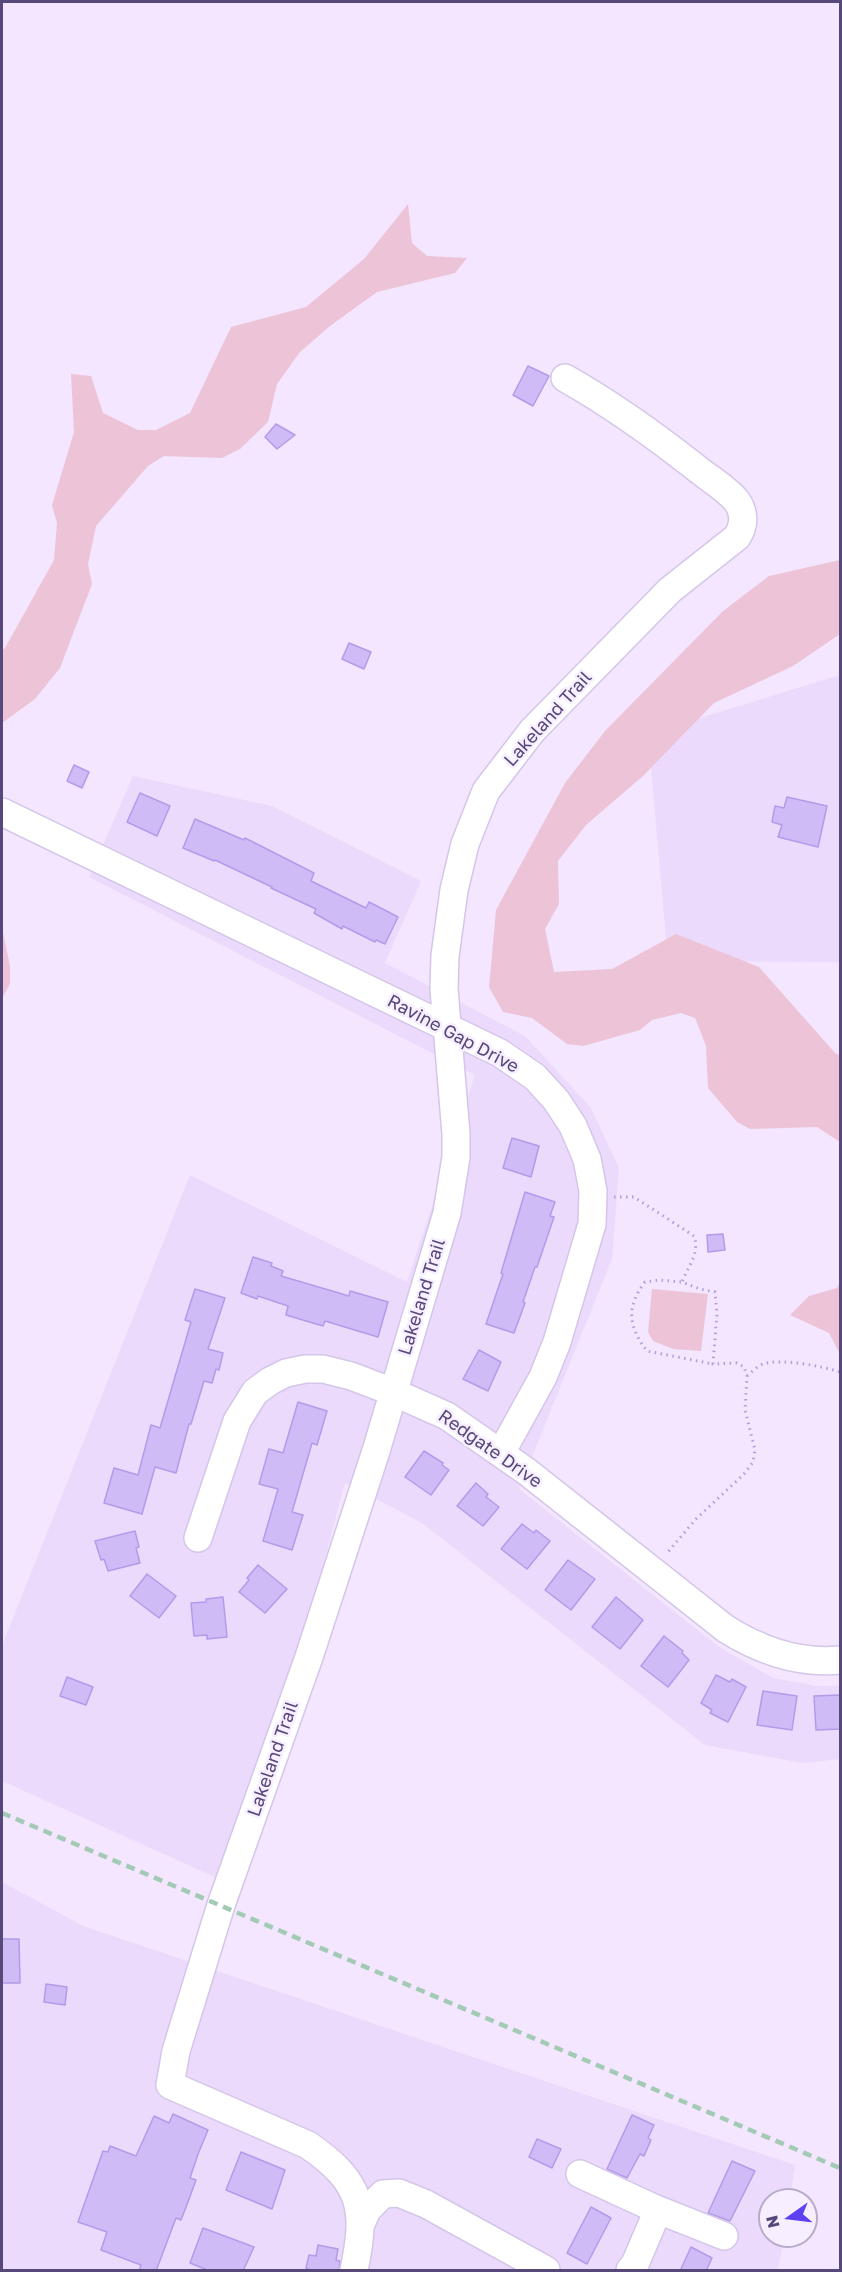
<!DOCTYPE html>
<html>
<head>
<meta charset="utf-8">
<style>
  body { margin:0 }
  #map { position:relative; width:842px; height:2272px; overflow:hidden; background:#f3e6fe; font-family:"Golos Text",sans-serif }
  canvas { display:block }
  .frame { position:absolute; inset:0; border:3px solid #57487a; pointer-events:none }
  .north { position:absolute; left:758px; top:2188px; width:60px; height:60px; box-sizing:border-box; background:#f7eeff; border:2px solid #b7acca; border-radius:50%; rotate:256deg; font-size:16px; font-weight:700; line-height:24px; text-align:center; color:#57487a }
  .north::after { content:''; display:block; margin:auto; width:21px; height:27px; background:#5e42f1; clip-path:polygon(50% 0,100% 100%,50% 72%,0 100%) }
</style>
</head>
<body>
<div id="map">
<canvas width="842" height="2272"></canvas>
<div class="frame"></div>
<div class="north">N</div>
</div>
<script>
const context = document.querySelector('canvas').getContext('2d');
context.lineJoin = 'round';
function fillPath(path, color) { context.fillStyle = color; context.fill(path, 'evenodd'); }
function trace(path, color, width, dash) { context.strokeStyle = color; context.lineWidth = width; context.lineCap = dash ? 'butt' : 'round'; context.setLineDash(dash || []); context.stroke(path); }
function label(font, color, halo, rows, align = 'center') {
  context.font = font + ' "Golos Text",sans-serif'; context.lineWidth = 5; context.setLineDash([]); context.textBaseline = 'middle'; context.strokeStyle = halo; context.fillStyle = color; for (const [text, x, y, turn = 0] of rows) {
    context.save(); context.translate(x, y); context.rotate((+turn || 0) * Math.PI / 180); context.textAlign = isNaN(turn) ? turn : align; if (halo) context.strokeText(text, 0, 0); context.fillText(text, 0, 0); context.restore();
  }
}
fillPath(new Path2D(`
  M 840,675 L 840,962 L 668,961 L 648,734 Z
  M 133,776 L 272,806 L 421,881 L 385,963 L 525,1036 L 591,1108 L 619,1168 L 612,1259 L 519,1489 L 719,1647 L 773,1678 L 817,1686 L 840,1686 L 840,1759 L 803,1763 L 705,1745 L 422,1523 L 345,1483 L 237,1887 L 2,1781 L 2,1646 L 190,1175 L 407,1282 L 475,1075 L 89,877 Z
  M 2,1882 L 83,1926 L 795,2165 L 790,2200 L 770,2200 L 770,2236 L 784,2236 L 778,2270 L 2,2270 Z`), '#ebdafb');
fillPath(new Path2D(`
  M 408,204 L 412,243 L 427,256 L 467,258 L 455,273 L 377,292 L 330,326 L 300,352 L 277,384 L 268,422 L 240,449 L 222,458 L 164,456 L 148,466 L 96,526 L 88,564 L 92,584 L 60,668 L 35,699 L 2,723 L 2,650 L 5,648 L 54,560 L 57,523 L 52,505 L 74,432 L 71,374 L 91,376 L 103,413 L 138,430 L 156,430 L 190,413 L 231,327 L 306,307 L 364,259 Z
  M 840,560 L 840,634 L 793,666 L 714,703 L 643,776 L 586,825 L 558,861 L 559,904 L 545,929 L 554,972 L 612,969 L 676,934 L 759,967 L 836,1054 L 840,1055 L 840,1142 L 817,1127 L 750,1129 L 737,1122 L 708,1088 L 706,1046 L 695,1018 L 681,1013 L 652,1020 L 640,1030 L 583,1046 L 567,1044 L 532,1018 L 503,1012 L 489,987 L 496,910 L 565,783 L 605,731 L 723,611 L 769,576 Z
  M 2,928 L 10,966 L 10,984 L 2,998 Z
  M 840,1282 L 840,1354 L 829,1333 L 790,1315 L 809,1296 L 837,1288 Z
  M 652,1289 L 708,1294 L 701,1351 L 673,1349 L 653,1341 L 648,1332 Z`), '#edc3d7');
const building = new Path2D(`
  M 528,366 L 549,376 L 533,406 L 513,395 Z
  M 276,424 L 295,435 L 277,449 L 265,437 Z
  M 349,643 L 371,652 L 364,669 L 342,659 Z
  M 74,765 L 89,772 L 82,788 L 67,781 Z
  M 140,793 L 170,806 L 157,836 L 127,822 Z
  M 787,797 L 827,806 L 818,847 L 778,837 L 782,825 L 772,822 L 775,806 L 784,808 Z
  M 195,819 L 244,840 L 245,838 L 314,873 L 311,881 L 366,908 L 369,902 L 398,917 L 385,944 L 376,940 L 375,942 L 343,926 L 342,929 L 314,913 L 316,909 L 271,888 L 272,887 L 215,860 L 214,861 L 183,848 Z
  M 512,1138 L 539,1146 L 531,1177 L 503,1168 Z
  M 525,1192 L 555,1202 L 550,1216 L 554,1217 L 537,1267 L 535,1267 L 523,1302 L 525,1303 L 514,1333 L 486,1324 L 503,1274 L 501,1273 Z
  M 723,1234 L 725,1250 L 708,1252 L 707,1235 Z
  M 253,1257 L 272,1263 L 271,1266 L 283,1271 L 281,1276 L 349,1296 L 350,1291 L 388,1302 L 378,1337 L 325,1321 L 323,1326 L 286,1315 L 288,1306 L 258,1296 L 257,1299 L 241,1293 Z
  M 195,1289 L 225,1298 L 208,1349 L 223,1353 L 219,1370 L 216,1369 L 212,1383 L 204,1381 L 191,1424 L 189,1424 L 176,1473 L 155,1467 L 142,1514 L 104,1503 L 114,1468 L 138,1475 L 151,1425 L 160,1428 L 191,1322 L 185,1320 Z
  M 479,1350 L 501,1362 L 488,1391 L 463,1379 Z
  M 298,1402 L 327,1411 L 317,1445 L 312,1443 L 292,1512 L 303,1515 L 292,1550 L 263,1541 L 278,1489 L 259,1484 L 269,1449 L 283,1453 Z
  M 424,1451 L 443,1463 L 442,1465 L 449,1470 L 431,1495 L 405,1477 Z
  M 476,1483 L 488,1494 L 486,1497 L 499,1507 L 483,1526 L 457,1506 Z
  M 522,1524 L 534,1533 L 536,1530 L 550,1541 L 527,1569 L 501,1549 Z
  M 135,1531 L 139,1547 L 136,1548 L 140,1563 L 108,1571 L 104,1559 L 101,1560 L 95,1541 Z
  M 568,1560 L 595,1579 L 571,1610 L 545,1590 Z
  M 258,1565 L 287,1589 L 265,1613 L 239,1592 L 249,1580 L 247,1578 Z
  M 147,1574 L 176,1596 L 159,1618 L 130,1596 Z
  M 223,1597 L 227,1637 L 207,1639 L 207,1635 L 194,1636 L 191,1603 L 206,1602 L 206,1599 Z
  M 616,1597 L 643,1620 L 620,1649 L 592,1627 Z
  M 664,1636 L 683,1651 L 682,1653 L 689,1660 L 668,1687 L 641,1666 Z
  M 716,1675 L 730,1682 L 732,1679 L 746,1687 L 728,1722 L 710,1713 L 712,1710 L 701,1703 Z
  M 67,1677 L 93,1687 L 86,1705 L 60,1696 Z
  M 763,1691 L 797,1696 L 792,1730 L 757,1725 Z
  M 840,1695 L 840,1729 L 816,1730 L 814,1696 Z
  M 2,1939 L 19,1939 L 20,1983 L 2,1983 Z
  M 46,1984 L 67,1987 L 65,2005 L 44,2002 Z
  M 173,2114 L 208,2130 L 198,2154 L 190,2178 L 196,2180 L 188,2202 L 181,2220 L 176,2218 L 156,2271 L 139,2271 L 141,2265 L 101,2250 L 107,2232 L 78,2222 L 103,2151 L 108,2152 L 110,2146 L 136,2156 L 154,2116 L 169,2123 Z
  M 632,2115 L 654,2125 L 648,2138 L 651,2140 L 644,2156 L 640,2154 L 627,2178 L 607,2169 Z
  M 537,2139 L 561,2149 L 552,2168 L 529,2157 Z
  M 241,2152 L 285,2170 L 272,2209 L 226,2190 Z
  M 732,2161 L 755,2171 L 730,2221 L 708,2213 Z
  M 591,2207 L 611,2218 L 587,2264 L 567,2253 Z
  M 203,2228 L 254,2247 L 243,2271 L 210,2271 L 190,2263 Z
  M 318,2245 L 338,2249 L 336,2260 L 340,2261 L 339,2271 L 313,2271 L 306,2268 L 309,2255 L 316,2256 Z
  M 691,2247 L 712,2258 L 706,2271 L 680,2271 Z`);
fillPath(building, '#cfbcf6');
trace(building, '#b49bea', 1.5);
const minor = new Path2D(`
  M 2,812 L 500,1053 L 535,1077 L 556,1100 L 573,1126 L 587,1159 L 593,1191 L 592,1224 L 557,1342 L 543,1377 L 501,1453
  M 198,1538 L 237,1421 L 255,1392 L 270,1381 L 286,1373 L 305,1369 L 323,1369 L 351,1376 L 393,1392 L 447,1416 L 526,1471 L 726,1629 C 761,1651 798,1664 840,1660
  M 580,2174 L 656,2209 L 655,2217 L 635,2264 L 630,2270
  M 656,2209 L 724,2236
  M 361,2224 L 367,2210 L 383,2194 L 399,2193 L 426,2204 L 546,2270
  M 354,2270 C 367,2209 362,2182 308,2145 L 170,2085 L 176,2051 L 221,1905 L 309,1657 L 376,1451 L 447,1213 L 456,1157 L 456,1134 L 444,989 L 445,956 L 454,890 L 465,844 L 486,791 L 532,731 L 670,590 L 737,537 C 745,525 745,511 735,499 C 724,487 707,477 695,467 C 653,434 611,404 565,378`);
trace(minor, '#d4c6e9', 30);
trace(new Path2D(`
  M 614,1197 L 634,1197 L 694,1236 C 700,1254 688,1266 682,1282 L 700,1289 L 715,1292 L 717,1314 L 713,1364 L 737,1363 L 744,1367 L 747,1376 L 745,1410 L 755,1450 L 753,1462 L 744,1474 L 696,1519 L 667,1553
  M 681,1282 L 660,1280 L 645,1282 C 626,1307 628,1326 647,1351 L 713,1364
  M 747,1376 C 752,1372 757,1366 763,1364 C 782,1358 821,1366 840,1372`), '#b29edb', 3, [1.5, 4.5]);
trace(minor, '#fff', 27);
trace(new Path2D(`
  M 2,1813 L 840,2168`), '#a3cab5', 4.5, [9, 6]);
label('18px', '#57487a', '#f7eeff', [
  ["Lakeland Trail",548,719,-48],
  ["Ravine Gap Drive",453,1034,28],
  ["Lakeland Trail",422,1297,-73],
  ["Redgate Drive",490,1449,35],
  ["Lakeland Trail",273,1759,-71]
]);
</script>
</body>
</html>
